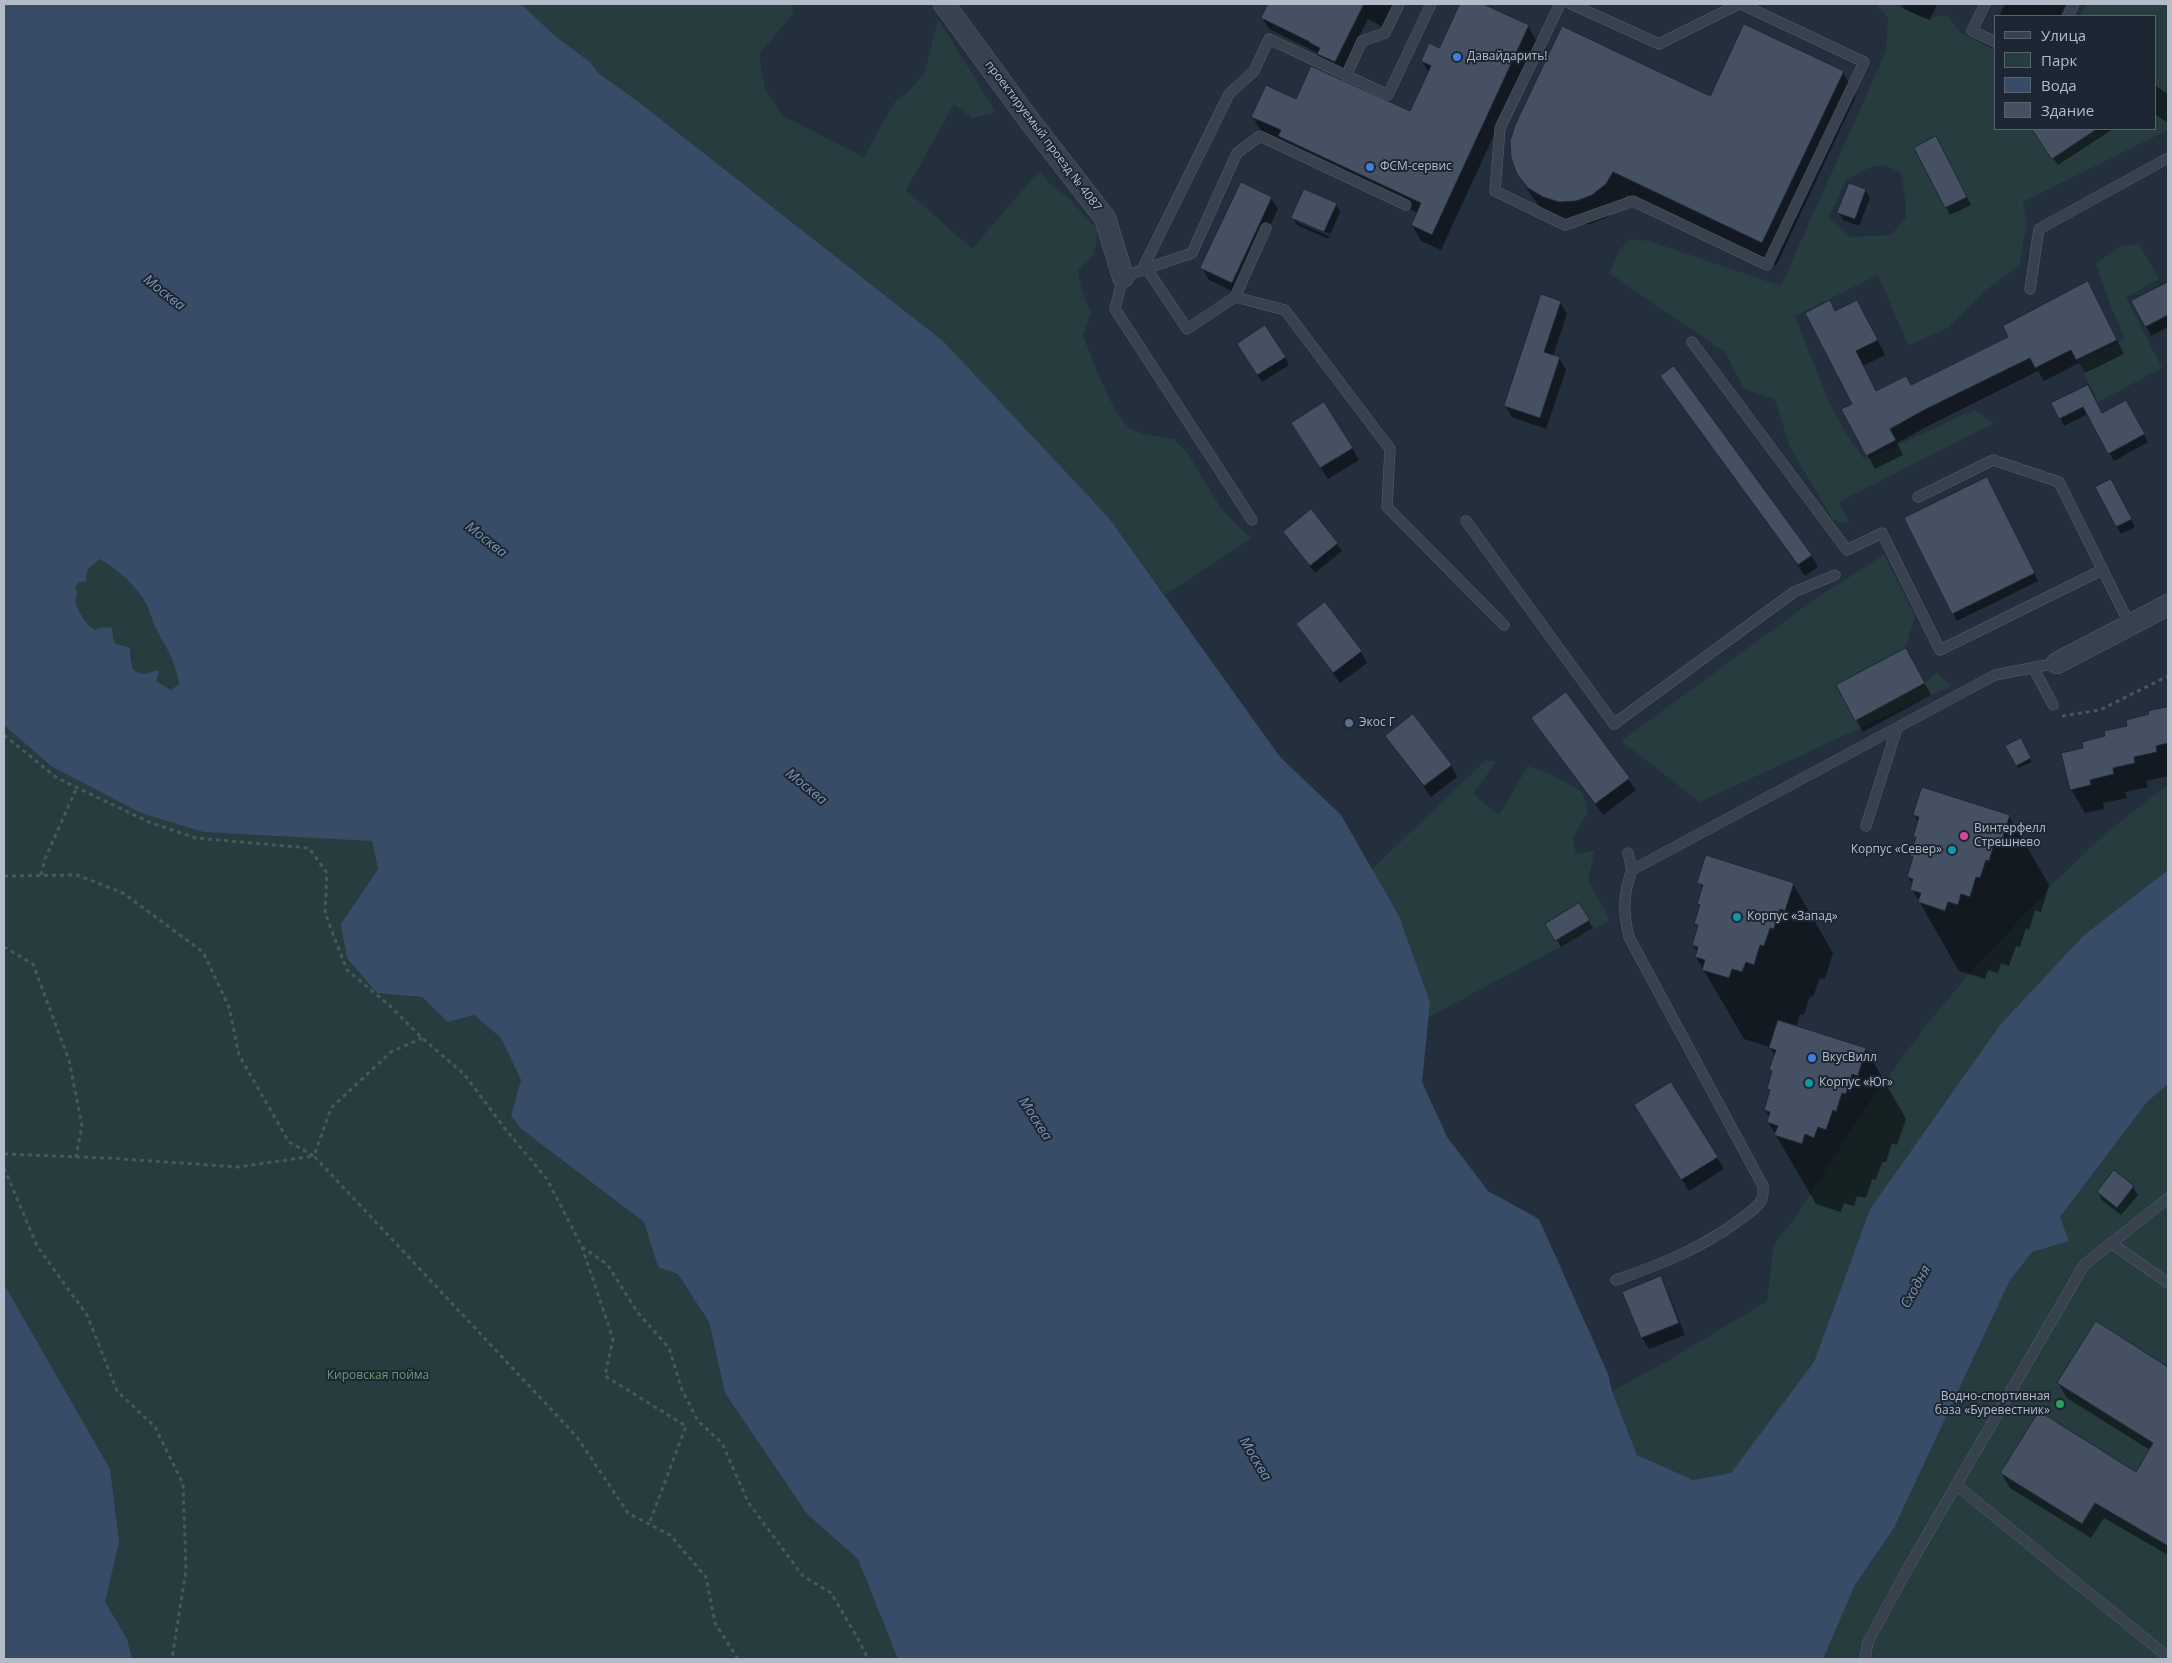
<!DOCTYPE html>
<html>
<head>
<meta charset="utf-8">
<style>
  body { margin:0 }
  #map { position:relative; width:2172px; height:1663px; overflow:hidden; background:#242f3e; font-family:"Open Sans",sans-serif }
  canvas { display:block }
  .frame { position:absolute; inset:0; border:5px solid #b4bcc9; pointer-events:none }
  .legend { position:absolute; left:1994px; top:15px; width:162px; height:115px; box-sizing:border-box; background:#1d2633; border:1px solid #59626f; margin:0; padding:6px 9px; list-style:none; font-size:15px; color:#b4bcc9 }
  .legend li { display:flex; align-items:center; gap:10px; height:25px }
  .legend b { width:25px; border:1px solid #59626f }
</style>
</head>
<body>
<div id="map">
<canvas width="2172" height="1663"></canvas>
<div class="frame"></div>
<ul class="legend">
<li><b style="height:6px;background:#38414e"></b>Улица</li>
<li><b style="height:14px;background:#263c3f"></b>Парк</li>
<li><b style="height:14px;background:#394c67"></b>Вода</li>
<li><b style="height:14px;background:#455162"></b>Здание</li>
</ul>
</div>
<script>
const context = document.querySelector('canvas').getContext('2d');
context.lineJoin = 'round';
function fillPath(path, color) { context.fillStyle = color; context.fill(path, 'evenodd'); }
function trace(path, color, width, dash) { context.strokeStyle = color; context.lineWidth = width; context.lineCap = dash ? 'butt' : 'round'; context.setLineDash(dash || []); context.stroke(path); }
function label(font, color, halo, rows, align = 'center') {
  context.font = font + ' "Open Sans",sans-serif'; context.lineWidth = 4; context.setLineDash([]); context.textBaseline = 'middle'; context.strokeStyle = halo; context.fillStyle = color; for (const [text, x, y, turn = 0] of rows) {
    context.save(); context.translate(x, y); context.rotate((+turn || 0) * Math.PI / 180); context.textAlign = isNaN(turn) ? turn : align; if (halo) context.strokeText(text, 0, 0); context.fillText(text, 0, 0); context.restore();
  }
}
fillPath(new Path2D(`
  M 521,4 L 792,4 L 794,12 L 759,55 L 765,89 L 783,116 L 864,157 L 894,103 L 911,89 L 925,72 L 938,19 L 996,112 L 972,118 L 954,104 L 906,190 L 972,249 L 1039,171 L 1051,185 L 1068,198 L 1098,230 L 1094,254 L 1078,271 L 1082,292 L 1091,313 L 1083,335 C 1091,355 1114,421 1133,430 C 1146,436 1160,437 1174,439 L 1189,455 L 1222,510 L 1251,538 L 1165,595 L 1109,518 L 943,341 L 640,103 L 598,73 L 590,62 L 555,36 Z
  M 1876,4 L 1894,4 L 1925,19 L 1947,15 L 1961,33 L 1996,51 L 1996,129 L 2156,129 L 2156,16 L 2080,16 L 2087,4 L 2168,4 L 2168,130 L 2023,202 L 2027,223 L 2019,265 L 1985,291 L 1948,328 L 1908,345 L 1878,275 L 1795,316 C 1815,366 1831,418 1865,460 L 1974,410 L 1994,423 L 1839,502 L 1850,525 L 1833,520 L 1790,447 L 1775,399 L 1744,389 L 1725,352 L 1609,273 L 1620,249 L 1631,239 L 1649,241 L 1781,286 L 1886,51 L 1888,18 ZM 1885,165 L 1901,173 L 1906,203 L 1906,217 L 1891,235 L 1850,237 L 1829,217 L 1846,180 L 1870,167 Z
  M 2139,244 L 2159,279 L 2126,297 L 2162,368 L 2098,402 L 2078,360 L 2125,339 L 2111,307 L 2096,264 L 2120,246 Z
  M 1884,555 L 1915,615 L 1906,648 L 1836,685 L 1855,720 L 1925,683 L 1937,672 L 1951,686 L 1700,802 L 1621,741 L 1815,599 Z
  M 100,559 C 120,572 135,584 147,605 C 150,612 152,620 155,627 C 165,646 176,661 180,684 L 171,690 L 132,668 L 132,653 L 114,643 L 111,628 L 103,627 L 95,630 C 80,623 76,602 75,587 L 87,570 Z
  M 4,725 L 10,730 L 372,841 L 378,869 L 347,915 L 377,993 L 422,997 L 448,1022 L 474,1015 L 501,1038 L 521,1080 L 511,1115 L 520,1128 L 644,1222 L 658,1267 L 678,1274 L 709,1322 L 725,1393 L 807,1514 L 858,1559 L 898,1659 L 117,1659 L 105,1602 L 110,1469 L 4,1284 Z
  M 1486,760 L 1496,762 L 1473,794 L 1499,815 L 1528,766 L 1555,776 L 1583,793 L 1588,812 L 1573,837 L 1576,855 L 1595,850 L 1588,880 L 1610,920 L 1429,1017 L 1430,1002 L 1399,916 L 1372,869 ZM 1579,903 L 1589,920 L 1555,941 L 1545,924 Z
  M 2168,785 L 2168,870 L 2083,936 L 2000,1025 L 1870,1209 L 1814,1362 L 1731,1473 L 1693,1480 L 1637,1455 L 1612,1391 L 1673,1358 L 1767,1301 L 1774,1244 L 1796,1217 L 1862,1112 L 1928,1023 L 1975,967 L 2057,880 L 2108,831 Z
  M 2168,1084 L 2168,1659 L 1823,1659 L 1855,1585 L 1894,1528 L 2010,1280 L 2031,1252 L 2069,1241 L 2060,1217 L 2147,1102 Z`), '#263c3f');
fillPath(new Path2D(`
  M 4,4 L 521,4 L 555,36 L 590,62 L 598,73 L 640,103 L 943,341 L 1109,518 L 1280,757 L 1341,815 L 1399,916 L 1430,1002 L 1422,1082 L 1447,1137 L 1488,1191 L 1539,1219 L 1608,1374 L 1612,1391 L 1637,1455 L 1693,1480 L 1731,1473 L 1814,1362 L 1870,1209 L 2000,1025 L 2083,936 L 2168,870 L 2168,1084 L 2147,1102 L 2060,1217 L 2069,1241 L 2032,1252 L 2010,1280 L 1894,1528 L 1855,1585 L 1823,1659 L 898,1659 L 858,1559 L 807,1514 L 725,1393 L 709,1322 L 678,1274 L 658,1267 L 644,1222 L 520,1128 L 511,1115 L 521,1080 L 501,1038 L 474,1015 L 448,1022 L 422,997 L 377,993 L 347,958 L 341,924 L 378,869 L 372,841 L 204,832 L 141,813 L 51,766 L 4,725 ZM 100,559 C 120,572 135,584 147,605 C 150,612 152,620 155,627 C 165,646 176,661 179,684 L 171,690 L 156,681 L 159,672 L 156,670 C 145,675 142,676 132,668 L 130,648 L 114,643 L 112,628 L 103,627 L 95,630 C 86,626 79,612 76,603 C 75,596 79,594 75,587 L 78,583 L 86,581 L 87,570 Z
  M 4,1284 L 110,1469 L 119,1542 L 105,1602 L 127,1639 L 132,1659 L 4,1659 Z`), '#394c67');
fillPath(new Path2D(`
  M 1269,4 L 1396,4 L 1385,28 L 1368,19 L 1341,73 L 1325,65 L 1316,52 L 1269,29 L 1262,18 Z
  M 1461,4 L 1480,4 L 1528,26 L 1537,42 L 1441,250 L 1421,241 L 1412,225 L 1418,213 L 1288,152 L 1262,133 L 1253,117 L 1296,100 L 1410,113 L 1429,73 L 1422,61 L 1440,49 Z
  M 1901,4 L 1937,4 L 1930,20 L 1904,9 Z
  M 2005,4 L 2066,4 L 2060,16 L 1999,16 Z
  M 1843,72 L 1856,96 L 1776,266 L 1627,195 L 1619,208 L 1606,218 L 1590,224 L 1574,225 L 1543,211 L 1533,198 L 1519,174 L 1710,98 Z
  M 2156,86 L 2168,94 L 2168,123 L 2156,115 Z
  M 2033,129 L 2113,129 L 2058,165 Z
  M 1940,145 L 1971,205 L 1950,215 L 1915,148 Z
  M 1865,190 L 1870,198 L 1859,226 L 1843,220 L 1839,213 Z
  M 1271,198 L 1278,209 L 1238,294 L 1209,280 L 1202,268 Z
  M 1336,204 L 1340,212 L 1328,239 L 1297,225 L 1293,218 ZM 1297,219 L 1330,234 L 1329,236 L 1297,222 Z
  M 2168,283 L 2168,327 L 2151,336 L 2133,302 Z
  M 2095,296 L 2124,354 L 2085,373 L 2079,363 L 2044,381 L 2038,371 L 1932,424 L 1897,443 L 1903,455 L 1875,469 L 1843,410 L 1854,404 L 1835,312 L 1865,315 L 1885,355 L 1863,366 L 1877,393 L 1911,387 Z
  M 1560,302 L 1567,314 L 1553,356 L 1559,358 L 1566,370 L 1546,429 L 1512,417 L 1505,406 Z
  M 1243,352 L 1285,357 L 1289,365 L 1262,382 Z
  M 1662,376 L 1811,555 L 1818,567 L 1805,576 Z
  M 2088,387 L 2102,414 L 2126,402 L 2148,442 L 2114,461 L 2088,414 L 2064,426 L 2053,404 Z
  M 1299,435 L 1352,448 L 1359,460 L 1328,479 Z
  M 1991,486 L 2038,581 L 1957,621 L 1953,613 Z
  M 2114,488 L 2135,527 L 2121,534 L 2117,527 Z
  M 1311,511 L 1342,551 L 1315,573 L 1284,533 Z
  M 1297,624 L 1361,652 L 1367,663 L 1340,683 Z
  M 1912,661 L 1931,695 L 1863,732 L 1856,720 Z
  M 1566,693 L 1636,790 L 1603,815 L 1533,718 Z
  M 2168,708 L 2168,776 L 2146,781 L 2148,787 L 2125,792 L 2127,798 L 2103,803 L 2104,809 L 2085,813 L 2071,789 L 2085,749 L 2150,715 L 2149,712 Z
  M 1387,736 L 1451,765 L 1457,777 L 1431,797 Z
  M 2020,740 L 2032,762 L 2018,768 L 2007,747 Z
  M 1914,815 L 2009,816 L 2049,885 L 2041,912 L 2035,910 L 2029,930 L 2026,928 L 2020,947 L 2016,946 L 2009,966 L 2001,963 L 1998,973 L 1988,970 L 1985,979 L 1959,971 L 1912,889 L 1913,885 L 1908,877 L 1914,860 L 1911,856 L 1916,840 L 1914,836 L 1918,822 Z
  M 1699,882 L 1793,884 L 1833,953 L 1825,979 L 1820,978 L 1813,997 L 1810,996 L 1804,1015 L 1800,1014 L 1796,1027 L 1866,1049 L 1906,1119 L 1897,1145 L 1892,1143 L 1886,1162 L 1882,1162 L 1876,1180 L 1872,1179 L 1866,1198 L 1857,1196 L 1854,1206 L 1844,1203 L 1841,1212 L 1816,1204 L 1768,1122 L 1770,1118 L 1765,1110 L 1770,1094 L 1768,1089 L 1773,1073 L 1771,1069 L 1775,1056 L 1770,1047 L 1744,1039 L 1696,957 L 1698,953 L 1693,945 L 1698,928 L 1696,924 L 1701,908 L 1698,904 L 1703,890 Z
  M 1579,904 L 1593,928 L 1561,947 L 1546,924 Z
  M 1671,1083 L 1724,1169 L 1689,1191 L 1643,1117 Z
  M 2114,1172 L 2133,1187 L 2138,1195 L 2121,1215 L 2102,1200 L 2098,1192 Z
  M 1660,1278 L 1667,1290 L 1685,1335 L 1649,1349 L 1642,1338 L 1624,1292 Z
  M 2096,1323 L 2168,1368 L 2168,1555 L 2104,1518 L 2091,1538 L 2010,1488 L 2001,1473 L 2137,1474 L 2150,1450 L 2067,1398 L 2058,1383 Z`), '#0007');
const building = new Path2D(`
  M 1268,4 L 1364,4 L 1335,62 L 1317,54 L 1320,48 L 1310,43 L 1310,42 L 1261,18 Z
  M 1460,4 L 1483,4 L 1529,25 L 1432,235 L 1411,225 L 1421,203 L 1278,136 L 1281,130 L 1251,117 L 1266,85 L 1296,99 L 1311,66 L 1410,111 L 1431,66 L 1421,61 L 1429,43 L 1439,48 Z
  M 1744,24 L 1844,71 L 1762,243 L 1613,172 L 1606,184 L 1592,195 L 1576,201 L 1559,202 L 1543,197 L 1528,188 L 1517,174 L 1511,158 L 1510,141 L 1515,125 L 1562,26 L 1710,96 Z
  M 2032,129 L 2097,129 L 2052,159 Z
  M 1936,136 L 1967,197 L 1945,208 L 1914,148 Z
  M 1241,182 L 1272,197 L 1232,283 L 1200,268 Z
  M 1849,183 L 1866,189 L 1855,219 L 1837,213 Z
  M 1304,189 L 1337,203 L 1324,232 L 1291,218 Z
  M 2088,281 L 2117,340 L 2076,360 L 2071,350 L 2035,368 L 2030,358 L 1924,410 L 1890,429 L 1896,440 L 1866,456 L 1841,409 L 1852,404 L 1805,313 L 1830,300 L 1835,311 L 1857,300 L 1878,340 L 1856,351 L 1876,391 L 1906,376 L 1911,385 L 2008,337 L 2003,326 Z
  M 2168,282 L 2168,315 L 2145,327 L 2131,301 Z
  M 1541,294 L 1561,301 L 1544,352 L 1560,357 L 1540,418 L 1504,406 Z
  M 1265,325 L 1286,357 L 1257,375 L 1237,344 Z
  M 1674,366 L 1812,555 L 1798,565 L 1660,376 Z
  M 2088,385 L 2102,413 L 2126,400 L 2145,434 L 2108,454 L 2083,407 L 2059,419 L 2051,403 Z
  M 1324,402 L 1353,448 L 1320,468 L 1291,423 Z
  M 1987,477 L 2035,573 L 1952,614 L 1904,518 Z
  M 2111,479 L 2132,519 L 2116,527 L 2095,487 Z
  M 1311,509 L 1338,543 L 1310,566 L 1283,532 Z
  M 1325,602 L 1362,651 L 1333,673 L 1296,624 Z
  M 1906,648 L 1925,683 L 1855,721 L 1836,685 Z
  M 1566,692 L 1630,778 L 1595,804 L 1531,718 Z
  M 2168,707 L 2168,743 L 2156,746 L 2157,752 L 2134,757 L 2135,763 L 2113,768 L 2114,774 L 2090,780 L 2091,785 L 2070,790 L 2061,753 L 2083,748 L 2082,742 L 2105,736 L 2104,731 L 2127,726 L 2126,720 L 2149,714 L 2148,711 Z
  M 1413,714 L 1452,765 L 1424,786 L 1385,736 Z
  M 2021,738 L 2031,758 L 2016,766 L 2005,746 Z
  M 1922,787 L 2010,815 L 2001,843 L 1995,841 L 1989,861 L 1986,860 L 1980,878 L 1976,877 L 1970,897 L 1961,894 L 1958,905 L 1948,902 L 1945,911 L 1918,902 L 1921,893 L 1910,890 L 1913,879 L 1907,877 L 1913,857 L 1910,856 L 1916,837 L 1913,837 L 1919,817 L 1913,815 Z
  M 1706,855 L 1794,883 L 1785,911 L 1780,909 L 1774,929 L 1770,928 L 1764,946 L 1760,945 L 1754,965 L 1746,962 L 1742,972 L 1732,969 L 1729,978 L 1702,970 L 1705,960 L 1695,957 L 1698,947 L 1692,945 L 1698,925 L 1694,924 L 1700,905 L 1697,904 L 1703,885 L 1697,883 Z
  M 1579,903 L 1590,920 L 1555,941 L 1545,924 Z
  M 1778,1020 L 1866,1048 L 1858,1076 L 1852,1074 L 1846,1094 L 1842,1093 L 1836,1112 L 1833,1110 L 1826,1130 L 1818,1127 L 1814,1138 L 1805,1134 L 1802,1144 L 1774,1135 L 1778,1126 L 1767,1122 L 1770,1112 L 1764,1110 L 1770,1090 L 1767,1089 L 1772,1071 L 1769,1069 L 1776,1050 L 1769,1048 Z
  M 1671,1082 L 1718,1157 L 1681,1180 L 1634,1105 Z
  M 2114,1170 L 2134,1186 L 2117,1208 L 2097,1192 Z
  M 1661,1276 L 1679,1323 L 1641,1338 L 1622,1292 Z
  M 2096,1321 L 2168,1367 L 2168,1546 L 2095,1503 L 2082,1524 L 2000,1473 L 2039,1411 L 2136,1472 L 2153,1443 L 2057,1383 Z`);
fillPath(building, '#455162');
trace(building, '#1f2835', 1);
const lane = new Path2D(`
  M 1560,4 L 1500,128 L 1495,191 L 1565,225 L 1633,201 L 1767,265 L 1864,62 L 1741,4
  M 1571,4 L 1659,44 L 1739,4
  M 1985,4 L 1972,31 L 1996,42
  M 2068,16 L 2074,4
  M 1346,76 L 1362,41 L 1385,33 L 1399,4
  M 1147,269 L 1187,329 L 1235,297 L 1266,228
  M 1142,270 L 1192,253 L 1237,153 L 1260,136 L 1406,205
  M 2030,289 L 2039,229 L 2168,158
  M 1235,297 L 1285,310 L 1390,449 L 1387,507 L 1504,625
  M 1692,342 L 1847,550 L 1882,533 L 1940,650 L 2102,570
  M 1918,497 L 1993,460 L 2059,482 L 2130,625
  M 1252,520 L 1115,309 L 1123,277 L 1142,270 L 1229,94 L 1254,71 L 1269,39 L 1388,95 L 1431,4
  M 1466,521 L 1614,724 L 1794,592 L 1835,575
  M 2033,667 L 2053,705
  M 1866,826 L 1897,728
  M 1628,853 L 1632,870
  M 2111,1243 L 2168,1283
  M 1616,1280 C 1659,1265 1700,1249 1738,1221 C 1746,1215 1756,1209 1761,1201 C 1764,1196 1763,1191 1763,1186 L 1629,937 C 1623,913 1623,894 1632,870 L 1995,675 L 2057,663
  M 1956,1485 L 2168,1657
  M 1865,1659 L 1868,1642 L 1908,1568 L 2084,1265 L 2168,1198`);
const street = new Path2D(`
  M 944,4 L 1029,120 L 1105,218 L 1123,277
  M 2057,663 L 2168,605`);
trace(lane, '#565f6c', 11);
trace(street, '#565f6c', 22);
trace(new Path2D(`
  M 2062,716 L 2100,710 L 2168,676
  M 4,735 L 57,778 L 149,822 L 196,838 L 309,848 L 327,873 L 325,913 L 347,970 L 389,1005 L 422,1038 L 464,1074 L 506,1130 L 547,1179 L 582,1247 L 613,1339 L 605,1376 L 686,1426 L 649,1524
  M 41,875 L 45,859 L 77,787
  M 4,876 L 77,875 L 123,893 L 203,952 L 229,1007 L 239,1055 L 289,1142 L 314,1156 L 331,1108 L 391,1052 L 422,1038
  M 4,947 L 33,964 L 69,1060 L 82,1126 L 76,1157
  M 4,1154 L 107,1158 L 238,1167 L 314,1156 L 577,1437 L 628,1513 L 670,1535 L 706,1577 L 715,1623 L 738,1659
  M 4,1168 L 37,1246 L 87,1315 L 117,1391 L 155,1427 L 183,1484 L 186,1570 L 172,1659
  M 582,1247 L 607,1264 L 638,1313 L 669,1348 L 682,1390 L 698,1421 L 722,1443 L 748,1502 L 803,1576 L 831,1593 L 857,1637 L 868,1659`), '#44595c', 3, [4, 4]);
trace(lane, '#38414e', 10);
trace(street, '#38414e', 21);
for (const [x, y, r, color] of [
  [1457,57,5,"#3f7fe0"],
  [1370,167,5,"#3f7fe0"],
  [1349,723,5,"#5c6f8a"],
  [1964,836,5,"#d1479c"],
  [1952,850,5,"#0f9aa8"],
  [1737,917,5,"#0f9aa8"],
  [1812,1058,5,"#3f7fe0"],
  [1809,1083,5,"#0f9aa8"],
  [2060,1404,5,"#2e9e5b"]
]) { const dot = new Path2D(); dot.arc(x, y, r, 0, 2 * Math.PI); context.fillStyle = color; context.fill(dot); trace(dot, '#1d2633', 2); }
label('12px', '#b4bcc9', '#1d2633', [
  ["Давайдарить!",1467,57],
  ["ФСМ-сервис",1380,167],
  ["Экос Г",1359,723],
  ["Винтерфелл",1974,829],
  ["Стрешнево",1974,843],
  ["Корпус «Север»",1942,850,"right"],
  ["Корпус «Запад»",1747,917],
  ["ВкусВилл",1822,1058],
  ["Корпус «Юг»",1819,1083],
  ["Водно-спортивная",2050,1397,"right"],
  ["база «Буревестник»",2050,1411,"right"]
], 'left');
label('12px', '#b4bcc9', '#1d2633', [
  ["проектируемый проезд № 4087",1043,136,53]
]);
label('12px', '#6b9a76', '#1d2633', [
  ["Кировская пойма",378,1376]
]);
label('italic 14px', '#7c92b1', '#1d2633', [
  ["Москва",164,293,38],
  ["Москва",486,540,38],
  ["Москва",806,787,39],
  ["Москва",1035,1119,57],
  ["Сходня",1916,1287,-61],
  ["Москва",1255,1459,59]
]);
</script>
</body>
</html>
